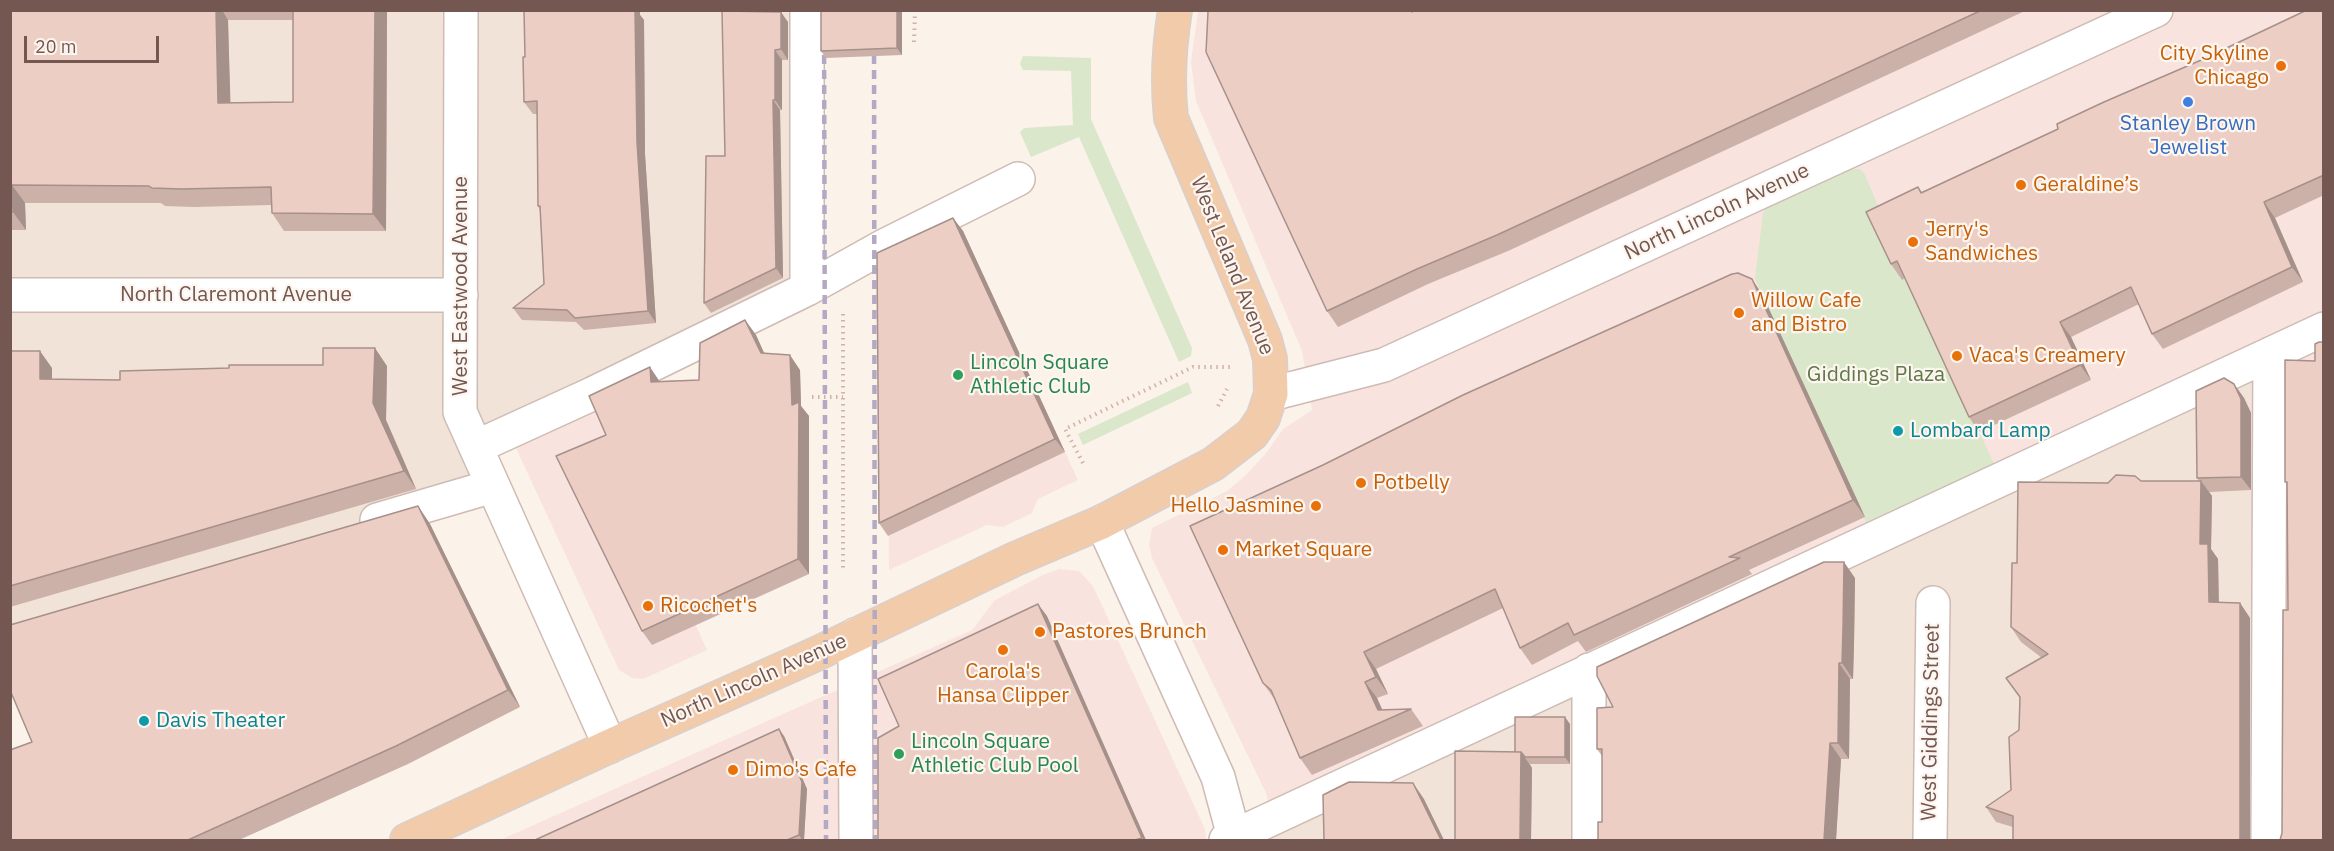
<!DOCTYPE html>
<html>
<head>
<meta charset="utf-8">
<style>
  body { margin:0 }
  #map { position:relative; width:2334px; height:851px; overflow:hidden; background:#fbf2ea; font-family:"IBM Plex Sans",sans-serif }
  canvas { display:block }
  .frame { position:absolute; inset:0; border:12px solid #735750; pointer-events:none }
  .scale { position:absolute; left:24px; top:36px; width:135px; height:27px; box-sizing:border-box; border:3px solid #735750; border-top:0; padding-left:8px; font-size:18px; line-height:21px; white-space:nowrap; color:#735750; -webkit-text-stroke:4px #fdf6f0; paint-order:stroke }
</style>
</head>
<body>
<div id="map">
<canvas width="2334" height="851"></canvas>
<div class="frame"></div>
<div class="scale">20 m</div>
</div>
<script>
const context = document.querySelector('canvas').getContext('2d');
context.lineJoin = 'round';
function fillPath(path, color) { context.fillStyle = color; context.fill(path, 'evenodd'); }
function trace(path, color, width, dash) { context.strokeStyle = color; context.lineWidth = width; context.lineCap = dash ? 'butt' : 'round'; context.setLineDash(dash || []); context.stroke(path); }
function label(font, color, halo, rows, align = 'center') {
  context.font = font + ' "IBM Plex Sans",sans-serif'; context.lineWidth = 4.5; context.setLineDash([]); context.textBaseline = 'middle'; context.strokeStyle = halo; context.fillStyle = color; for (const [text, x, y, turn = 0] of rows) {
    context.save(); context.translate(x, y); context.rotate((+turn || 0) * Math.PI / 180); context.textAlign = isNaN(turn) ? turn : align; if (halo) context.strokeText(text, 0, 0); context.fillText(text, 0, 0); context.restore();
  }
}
fillPath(new Path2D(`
  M 11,11 L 807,11 L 807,289 L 476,446 L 493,486 L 11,627 Z
  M 2270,354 L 2268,840 L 1226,840 Z`), '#f2e3d9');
fillPath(new Path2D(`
  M 1198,11 L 2323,11 L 2323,840 L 2268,840 L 2270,354 L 1273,818 L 1266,793 L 1152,558 L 1149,545 L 1152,528 L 1227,491 L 1246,475 L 1267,452 L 1283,429 L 1312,410 L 1302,351 L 1196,101 L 1191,62 Z
  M 953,211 L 1078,480 L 1038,499 L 1032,513 L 1003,527 L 987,525 L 889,570 L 886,266 Z
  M 592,394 L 707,650 L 643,679 L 632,678 L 619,670 L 508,431 Z
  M 1059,569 L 1079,571 L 1093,586 L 1205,829 L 1206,840 L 500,840 L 972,630 L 995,600 L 1043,575 Z`), '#f9e3df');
fillPath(new Path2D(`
  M 1023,56 L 1091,58 L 1091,119 L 1192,348 L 1191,356 L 1179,362 L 1079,137 L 1031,157 L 1020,132 L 1024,128 L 1073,125 L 1071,71 L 1023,70 L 1020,64 Z
  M 1852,169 L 1860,169 L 1864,173 L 1883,217 L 1877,228 L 1901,279 L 1908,277 L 1994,464 L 1866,522 L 1755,279 L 1763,213 L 1766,208 Z
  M 1188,382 L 1192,393 L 1083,445 L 1078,434 Z`), '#dae7ca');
const minor = new Path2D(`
  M 461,10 L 460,412 L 610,746
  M 807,289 L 807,10
  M 10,295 L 461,295
  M 1271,394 L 1384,365 L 2156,10
  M 476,447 L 592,394 L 807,289 L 886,245 L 1018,179
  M 377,520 L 493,486
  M 1102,522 L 1218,777 L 1235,840
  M 855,635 L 856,840
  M 1589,670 L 1589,840
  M 1226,840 L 2324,329
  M 1930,840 L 1933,603
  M 2268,840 L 2270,354`);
const major = new Path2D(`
  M 407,840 L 610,746 L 814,655 L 1015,559 L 1102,522 L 1213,464 L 1252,434 L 1263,418 L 1271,394 L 1270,359 L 1265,340 L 1171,118 C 1167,81 1169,47 1175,10`);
trace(minor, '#cebbb4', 36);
trace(major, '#d8d0ce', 36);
trace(new Path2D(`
  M 914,42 L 915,10
  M 843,314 L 843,569
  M 812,397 L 843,397
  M 1218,406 L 1227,389
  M 1083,463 L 1065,429 L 1193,367 L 1230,367`), '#d2b1a7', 4, [1.5, 4.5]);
trace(minor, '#fff', 33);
trace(major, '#f2cbaa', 33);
trace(new Path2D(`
  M 824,10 L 826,840
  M 874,10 L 875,840`), '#b3a9c4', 4.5, [9, 6]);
fillPath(new Path2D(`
  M 10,10 L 387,10 L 386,231 L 284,231 L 272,213 L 272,205 L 194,207 L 165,206 L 161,203 L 25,203 L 26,230 L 10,230 ZM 228,20 L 293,20 L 293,102 L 230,103 Z
  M 902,10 L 902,55 L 826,58 L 821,51 Z
  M 1211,10 L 2027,10 L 1508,251 L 1428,284 L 1338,327 L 1327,311 Z
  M 2324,10 L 2324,195 L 2275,218 L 2303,282 L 2163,349 L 2152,334 L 2139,304 L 2071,337 L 2091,380 L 1979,432 L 1969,417 L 1905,278 L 1902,280 L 1891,264 L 1918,187 L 1922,192 Z
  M 640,15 L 644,20 L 645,154 L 656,323 L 584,330 L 576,322 L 522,320 L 513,308 L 544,284 L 540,210 L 538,206 L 537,114 L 533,114 L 524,102 L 525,57 Z
  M 788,22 L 788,60 L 782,60 L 782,110 L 780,110 L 783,278 L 711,313 L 704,303 L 725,156 Z
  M 953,218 L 963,231 L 1065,452 L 888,536 L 879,523 Z
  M 1752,279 L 1763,296 L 1865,517 L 1749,570 L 1752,574 L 1586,652 L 1578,641 L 1532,665 L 1520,648 L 1503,608 L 1376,669 L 1388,694 L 1377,698 L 1382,710 L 1411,709 L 1423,726 L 1312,775 L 1300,758 L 1275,700 L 1263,683 Z
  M 745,320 L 756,335 L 764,354 L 800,370 L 801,406 L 809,416 L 809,574 L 652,645 L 642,631 L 606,435 L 660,381 L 699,380 Z
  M 10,351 L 52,368 L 52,379 L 120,380 L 387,366 L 386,420 L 416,489 L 10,607 Z
  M 2234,384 L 2244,398 L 2251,413 L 2251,490 L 2209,492 L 2212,496 L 2211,549 L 2218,559 L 2219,602 L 2240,603 L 2250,618 L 2250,840 L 2013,840 L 2013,827 L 1996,822 L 1986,807 L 2011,790 L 2019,730 L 2020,698 L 2006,678 L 2042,658 L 2021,642 L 2011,627 L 2017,563 L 2108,483 L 2141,481 L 2199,481 L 2197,478 Z
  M 418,506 L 430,524 L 520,707 L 408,764 L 239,840 L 10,840 L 32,742 Z
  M 1855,578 L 1854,644 L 1853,679 L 1850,679 L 1849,759 L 1841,759 L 1836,840 L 1598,840 L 1602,822 L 1602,756 L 1597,749 L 1613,707 Z
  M 1570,724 L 1570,764 L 1530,764 L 1532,768 L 1531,840 L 1455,840 L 1515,752 Z
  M 784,736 L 807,789 L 804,840 L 535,840 Z`), '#ccb1a9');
fillPath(new Path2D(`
  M 216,10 L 222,10 L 228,20 L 231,121 L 218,103 Z
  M 375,10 L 387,10 L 386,231 L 373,214 Z
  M 633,10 L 640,10 L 640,15 L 644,20 L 645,154 L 656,323 L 648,311 L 637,142 Z
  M 897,10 L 902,10 L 902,55 L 897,48 Z
  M 781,12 L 788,22 L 788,60 L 781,49 Z
  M 775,50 L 782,60 L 782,110 L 775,100 Z
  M 773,100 L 780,110 L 783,278 L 776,268 Z
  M 12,185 L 25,203 L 26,230 L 13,212 Z
  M 2264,202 L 2275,218 L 2303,282 L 2292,267 Z
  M 953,218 L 963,231 L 1065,452 L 1055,439 Z
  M 1752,279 L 1763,296 L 1865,517 L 1853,500 Z
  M 745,320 L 756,335 L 771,368 L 761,353 Z
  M 2060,322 L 2071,337 L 2091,380 L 2080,365 Z
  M 375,348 L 387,366 L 386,420 L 416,489 L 404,471 L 373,403 Z
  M 40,351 L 52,368 L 52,397 L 40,379 Z
  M 790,355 L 800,370 L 801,406 L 809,416 L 809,574 L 798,559 Z
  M 650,367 L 660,382 L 651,382 Z
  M 2234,384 L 2244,398 L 2251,413 L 2251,490 L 2241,477 Z
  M 2201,481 L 2212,496 L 2211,549 L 2218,559 L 2219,617 L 2209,602 L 2200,544 Z
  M 418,506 L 430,524 L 520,707 L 508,690 Z
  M 1844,562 L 1855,578 L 1854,644 L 1853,679 L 1842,663 Z
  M 2240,603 L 2250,618 L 2250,840 L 2240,840 Z
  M 1038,604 L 1047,616 L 1146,840 L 1144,840 L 1142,838 Z
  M 1364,652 L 1376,669 L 1388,694 L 1376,677 Z
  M 1839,663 L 1850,679 L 1849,759 L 1838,743 Z
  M 1365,682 L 1377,698 L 1387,720 L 1378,710 Z
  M 1565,717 L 1570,724 L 1570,764 L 1565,757 Z
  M 779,729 L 784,736 L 807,789 L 804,840 L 802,840 L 799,835 Z
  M 1830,743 L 1841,759 L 1836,840 L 1824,840 Z
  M 1521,752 L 1532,768 L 1531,840 L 1520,840 Z
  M 1413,783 L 1424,799 L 1444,840 L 1441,840 Z`), '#a6908a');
const building = new Path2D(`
  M 10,10 L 216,10 L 218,103 L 293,102 L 293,10 L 375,10 L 373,214 L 272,213 L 271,187 L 181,189 L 152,188 L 149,186 L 12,185 L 13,212 L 10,212 Z
  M 524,10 L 635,10 L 637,142 L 648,311 L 575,318 L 567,310 L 513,308 L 544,284 L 540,206 L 538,206 L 537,101 L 524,102 L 523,57 L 525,57 Z
  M 821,10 L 897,10 L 897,48 L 821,51 Z
  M 1211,10 L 1411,10 L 1412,12 L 1415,10 L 1982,10 L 1497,235 L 1417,269 L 1327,311 L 1206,52 L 1208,12 Z
  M 2307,10 L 2324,10 L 2324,175 L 2264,202 L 2292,267 L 2152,334 L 2131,287 L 2060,322 L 2080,365 L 1969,417 L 1897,261 L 1891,264 L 1866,212 L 1918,187 L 1921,193 L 2058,129 L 2057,124 L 2104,102 L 2199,61 Z
  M 722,11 L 781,12 L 781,49 L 775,50 L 775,100 L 773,100 L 776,268 L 704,303 L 706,156 L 725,156 Z
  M 953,218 L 1055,439 L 879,523 L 877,253 Z
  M 1738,273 L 1752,279 L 1853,500 L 1729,557 L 1740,558 L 1574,635 L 1568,623 L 1520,648 L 1495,589 L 1364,652 L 1376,677 L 1365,682 L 1378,710 L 1411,709 L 1300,758 L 1271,690 L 1263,683 L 1190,526 L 1323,465 L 1463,395 L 1732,274 Z
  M 745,320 L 761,353 L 790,355 L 792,405 L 799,402 L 798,559 L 642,631 L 556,456 L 606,435 L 589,396 L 650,367 L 651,382 L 699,380 L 700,343 Z
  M 2319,342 L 2324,342 L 2324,840 L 2280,840 L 2282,833 L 2283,610 L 2288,610 L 2287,482 L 2285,482 L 2285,360 L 2315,361 L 2315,344 Z
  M 323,348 L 375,348 L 373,403 L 404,471 L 10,586 L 10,351 L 40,351 L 40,379 L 120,380 L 120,371 L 229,368 L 229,365 L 323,365 Z
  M 2224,378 L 2234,384 L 2241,399 L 2241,477 L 2197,478 L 2196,391 Z
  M 2116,475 L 2135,476 L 2141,481 L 2201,481 L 2200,544 L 2208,544 L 2209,602 L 2240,603 L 2240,840 L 2013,840 L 2013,816 L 1986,807 L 2011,790 L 2009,737 L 2019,730 L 2020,697 L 2006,678 L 2048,654 L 2011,627 L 2012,563 L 2017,563 L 2018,482 L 2108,483 Z
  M 418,506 L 508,690 L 396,746 L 188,840 L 10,840 L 10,750 L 32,742 L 10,690 L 10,625 Z
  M 1824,562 L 1844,562 L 1843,628 L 1842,663 L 1839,663 L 1838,743 L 1830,743 L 1824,840 L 1598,840 L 1598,822 L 1602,822 L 1602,749 L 1597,749 L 1597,708 L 1613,707 L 1597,676 L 1597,667 Z
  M 1038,604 L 1142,838 L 1135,840 L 878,840 L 878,738 L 899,726 L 878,679 Z
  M 1515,717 L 1565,717 L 1565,757 L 1525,757 L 1521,752 L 1515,752 Z
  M 779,729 L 802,782 L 799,835 L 787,840 L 535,840 Z
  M 1455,751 L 1521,752 L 1520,840 L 1455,840 Z
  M 1349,782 L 1413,783 L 1441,840 L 1324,840 L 1323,795 Z`);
fillPath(building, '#edcec5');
trace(building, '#a6908a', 1.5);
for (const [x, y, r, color] of [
  [2281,66,6,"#e8710a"],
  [2188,102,6,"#3f7fe0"],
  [2021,185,6,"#e8710a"],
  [1913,242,6,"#e8710a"],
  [1739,313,6,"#e8710a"],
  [1957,356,6,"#e8710a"],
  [958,375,6,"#2e9e5b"],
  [1898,431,6,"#0f9aa8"],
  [1361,483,6,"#e8710a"],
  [1316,506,6,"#e8710a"],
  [1223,550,6,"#e8710a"],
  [648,606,6,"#e8710a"],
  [1040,632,6,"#e8710a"],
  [1003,650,6,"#e8710a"],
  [144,721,6,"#0f9aa8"],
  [899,754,6,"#2e9e5b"],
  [733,770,6,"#e8710a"]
]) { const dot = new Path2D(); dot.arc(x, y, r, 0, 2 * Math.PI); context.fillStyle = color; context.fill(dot); trace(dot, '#fdf6f0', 2); }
label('21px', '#c56008', '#fdf6f0', [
  ["City Skyline",2269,54,"right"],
  ["Chicago",2269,78,"right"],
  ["Geraldine’s",2033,185],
  ["Jerry's",1925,230],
  ["Sandwiches",1925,254],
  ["Willow Cafe",1751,301],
  ["and Bistro",1751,325],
  ["Vaca's Creamery",1969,356],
  ["Potbelly",1373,483],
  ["Hello Jasmine",1304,506,"right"],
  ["Market Square",1235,550],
  ["Ricochet's",660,606],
  ["Pastores Brunch",1052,632],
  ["Carola's",1003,672,"center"],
  ["Hansa Clipper",1003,696,"center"],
  ["Dimo's Cafe",745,770]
], 'left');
label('21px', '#366cbe', '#fdf6f0', [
  ["Stanley Brown",2188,124],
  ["Jewelist",2188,148]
]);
label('21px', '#735750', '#fdf6f0', [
  ["North Lincoln Avenue",1717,212,-25],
  ["West Leland Avenue",1232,266,68],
  ["West Eastwood Avenue",461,286,-90],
  ["North Claremont Avenue",236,295],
  ["North Lincoln Avenue",754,681,-24],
  ["West Giddings Street",1931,722,-89]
]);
label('21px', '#27864d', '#fdf6f0', [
  ["Lincoln Square",970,363],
  ["Athletic Club",970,387],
  ["Lincoln Square",911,742],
  ["Athletic Club Pool",911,766]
], 'left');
label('21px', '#5e7849', '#fdf6f0', [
  ["Giddings Plaza",1876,375]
]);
label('21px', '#0d838f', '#fdf6f0', [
  ["Lombard Lamp",1910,431],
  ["Davis Theater",156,721]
], 'left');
</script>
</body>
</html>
